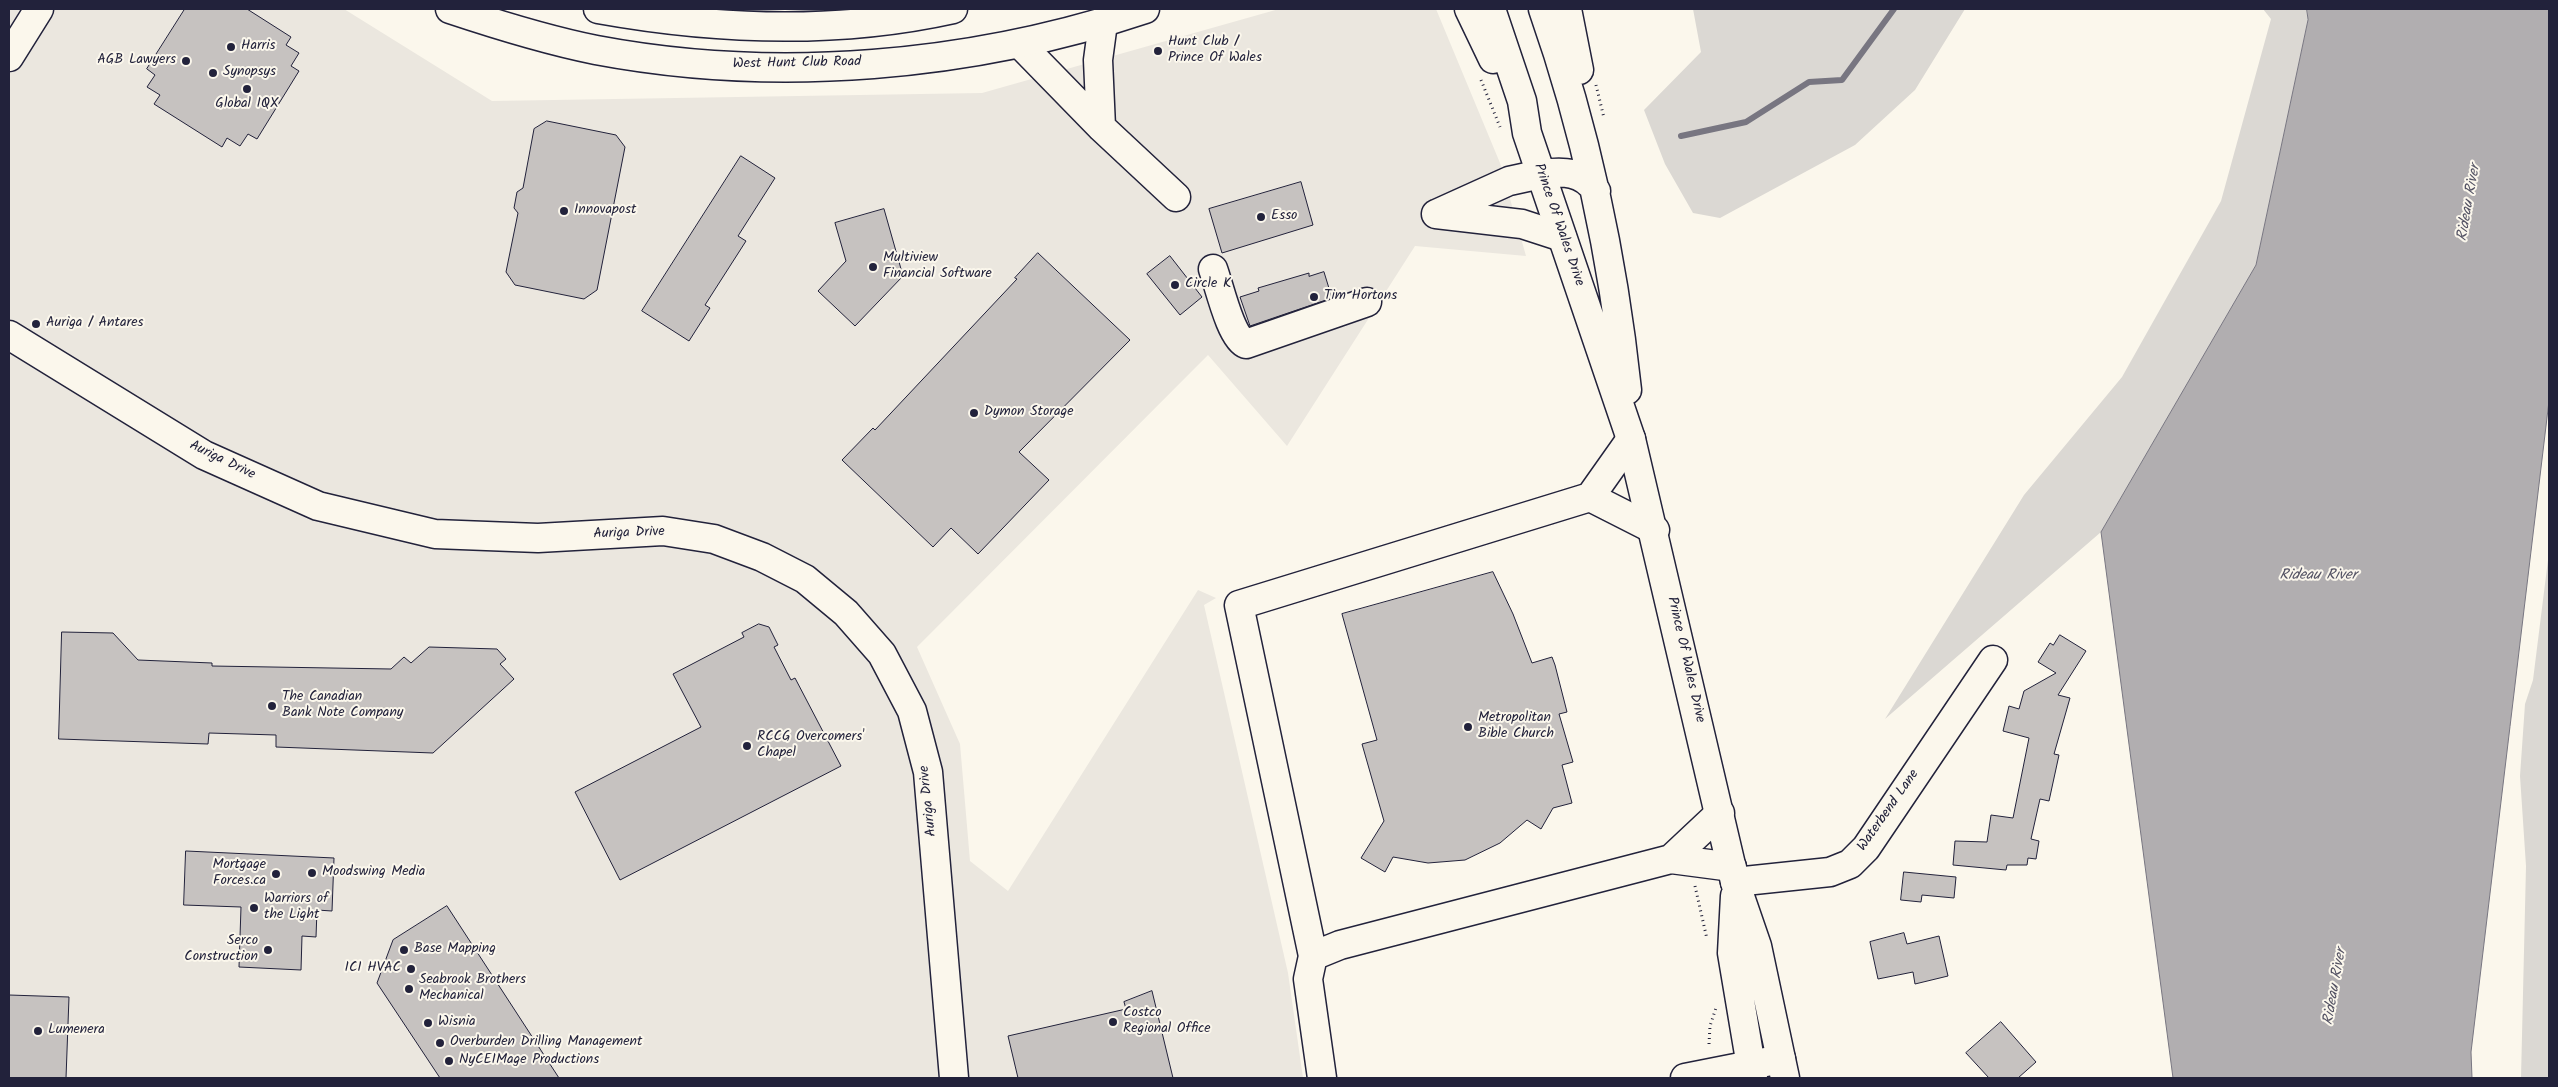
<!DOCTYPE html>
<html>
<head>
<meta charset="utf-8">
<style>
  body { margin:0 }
  #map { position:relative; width:2558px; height:1087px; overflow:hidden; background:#fbf7ec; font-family:Kalam,sans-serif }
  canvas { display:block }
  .frame { position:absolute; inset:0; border:10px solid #22223b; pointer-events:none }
</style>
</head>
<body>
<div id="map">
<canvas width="2558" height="1087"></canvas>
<div class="frame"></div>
</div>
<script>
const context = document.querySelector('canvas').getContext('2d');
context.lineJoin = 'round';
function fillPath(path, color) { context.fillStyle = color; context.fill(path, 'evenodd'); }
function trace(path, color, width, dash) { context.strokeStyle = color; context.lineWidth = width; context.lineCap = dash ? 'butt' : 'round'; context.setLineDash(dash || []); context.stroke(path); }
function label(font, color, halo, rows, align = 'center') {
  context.font = font + ' Kalam,sans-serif'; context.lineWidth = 4; context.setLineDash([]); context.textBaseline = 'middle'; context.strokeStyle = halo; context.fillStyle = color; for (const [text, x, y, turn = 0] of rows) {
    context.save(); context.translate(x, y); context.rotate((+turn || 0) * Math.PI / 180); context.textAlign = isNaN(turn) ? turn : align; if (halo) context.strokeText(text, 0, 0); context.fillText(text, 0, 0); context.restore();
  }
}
fillPath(new Path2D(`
  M 9,9 L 344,9 L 492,101 L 982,93 L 1279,9 L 1436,9 L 1500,163 L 1526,256 L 1415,246 L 1287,446 L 1208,355 L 917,647 L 960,744 L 970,861 L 1008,891 L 1198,590 L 1216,598 L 1204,605 L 1288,973 L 1303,1078 L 9,1078 Z`), '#ebe7df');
fillPath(new Path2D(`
  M 1693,9 L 1965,9 L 1915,90 L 1855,145 L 1720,218 L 1693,213 L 1665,164 L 1644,110 L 1701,52 Z
  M 2263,9 L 2307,9 L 2308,20 L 2256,265 L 2101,532 L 1885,719 L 2024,495 L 2122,377 L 2221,201 L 2271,19 Z
  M 2549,552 L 2549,1078 L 2521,1078 L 2526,866 L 2520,776 L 2525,704 L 2533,680 Z`), '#dbd8d3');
const water = new Path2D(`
  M 2307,9 L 2549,9 L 2549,401 L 2471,1052 L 2472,1078 L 2173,1078 L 2101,532 L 2256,265 L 2308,20 Z`);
fillPath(water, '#b1aeb0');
trace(water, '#787681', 1);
trace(new Path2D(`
  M 1681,136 L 1746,122 L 1809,82 L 1842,80 L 1894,9`), '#787681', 6);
const building = new Path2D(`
  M 185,9 L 247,9 L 291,37 L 286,45 L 299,53 L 291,66 L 299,71 L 257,139 L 248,134 L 240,146 L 227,138 L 222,147 L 154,104 L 160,95 L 147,87 L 155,75 L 147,69 Z
  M 547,121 L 616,135 L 625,147 L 597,290 L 584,299 L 515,285 L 506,272 L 518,213 L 514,208 L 517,192 L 523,188 L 534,129 Z
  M 741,156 L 775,178 L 738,236 L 746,241 L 705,305 L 710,308 L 689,341 L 642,311 Z
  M 1301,182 L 1313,225 L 1222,253 L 1209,209 Z
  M 884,209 L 903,276 L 855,326 L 818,291 L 846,261 L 835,223 Z
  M 1038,253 L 1130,340 L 1019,452 L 1049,480 L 978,554 L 951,528 L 933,547 L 842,460 L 873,428 L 875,430 L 1017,279 L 1015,278 Z
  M 1170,256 L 1202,297 L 1180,315 L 1147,274 Z
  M 1324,272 L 1332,298 L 1250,326 L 1240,297 L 1259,291 L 1258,288 L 1309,273 L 1309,276 Z
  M 1493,572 L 1513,614 L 1532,663 L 1552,657 L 1555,665 L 1567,712 L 1559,714 L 1573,762 L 1562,765 L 1572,803 L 1553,808 L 1541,829 L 1527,820 L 1500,843 L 1465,860 L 1428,863 L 1393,857 L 1385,872 L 1361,858 L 1384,821 L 1362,744 L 1377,740 L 1342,614 Z
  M 759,624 L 769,627 L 778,645 L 774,647 L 791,680 L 795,678 L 841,766 L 620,880 L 575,792 L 701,727 L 673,674 L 744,637 L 742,633 Z
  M 62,632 L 113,633 L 138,660 L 212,663 L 212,666 L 391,669 L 404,657 L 411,663 L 429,647 L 497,649 L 506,659 L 500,664 L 514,679 L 433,753 L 276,747 L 276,735 L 209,733 L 208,744 L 59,739 Z
  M 2060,635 L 2086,651 L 2058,695 L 2070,698 L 2054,754 L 2059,755 L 2049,801 L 2040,799 L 2031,839 L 2039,841 L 2036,859 L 2028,858 L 2027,865 L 2007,865 L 2006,870 L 1953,865 L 1955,841 L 1987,842 L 1991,815 L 2013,818 L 2029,738 L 2003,731 L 2009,706 L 2019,709 L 2024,691 L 2056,673 L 2038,662 L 2050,643 L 2053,645 Z
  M 186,851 L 334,858 L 332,911 L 317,910 L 316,937 L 302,936 L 301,970 L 239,967 L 241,907 L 184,905 Z
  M 1904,872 L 1956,877 L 1954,898 L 1922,895 L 1921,902 L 1901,900 Z
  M 447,906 L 559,1078 L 440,1078 L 377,983 L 393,940 Z
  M 1904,933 L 1907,944 L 1939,936 L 1948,976 L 1915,984 L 1913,972 L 1878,979 L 1870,942 Z
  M 1152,991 L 1173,1078 L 1018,1078 L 1008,1036 L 1126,1009 L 1124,1002 Z
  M 9,995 L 69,997 L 66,1078 L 9,1078 Z
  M 2001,1022 L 2036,1062 L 2018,1078 L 1989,1078 L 1966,1053 Z`);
fillPath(building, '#c6c2c0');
trace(building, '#22223b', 1);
const minor = new Path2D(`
  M 1020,44 L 1101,127 L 1176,197
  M 9,57 L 39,9
  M 1101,127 L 1098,60 L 1103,23
  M 1436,214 L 1522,224 L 1562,237
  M 1436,214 L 1509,181 L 1541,174
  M 1213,269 C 1219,285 1231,339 1246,344 L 1367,302
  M 9,335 L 204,455 L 318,506 L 435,534 L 538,538 L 663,531 L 714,539 L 762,557 L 805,579 L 846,613 L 882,654 L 912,711 L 928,772 L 954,1078
  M 1590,497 L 1655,530
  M 1671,859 L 1720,813
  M 1735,882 L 1830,872 L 1850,864 L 1866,848 L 1993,660
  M 1313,956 L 1239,605 L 1590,497 L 1631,439
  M 1322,1078 L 1308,979 L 1313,956 L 1340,945 L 1671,859 L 1732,867
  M 1685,1078 L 1781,1059`);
const major = new Path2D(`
  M 450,9 C 498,25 546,40 596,50 C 776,84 972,67 1145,9
  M 598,9 C 715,30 836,35 953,9
  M 1469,9 L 1493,59
  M 1491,9 L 1522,101 L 1527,133 L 1631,439 L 1735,882 L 1757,946 L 1785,1078
  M 1543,9 C 1587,134 1613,258 1627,390
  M 1567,9 L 1579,70
  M 1541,174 C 1563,171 1583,171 1596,191
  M 1735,896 L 1732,953 L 1753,1078`);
trace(minor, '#22223b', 31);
trace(major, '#22223b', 31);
trace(new Path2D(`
  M 1481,80 L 1500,127
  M 1596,85 L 1604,118
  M 1695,886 L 1707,939
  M 1709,1044 L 1710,1026 L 1716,1008`), '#22223b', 3, [1, 4]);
trace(minor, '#fbf7ec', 28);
trace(major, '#fbf7ec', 28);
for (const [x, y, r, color] of [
  [231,47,5,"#22223b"],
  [1158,51,5,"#22223b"],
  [186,61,5,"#22223b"],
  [213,73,5,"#22223b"],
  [247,89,5,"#22223b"],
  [564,211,5,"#22223b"],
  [1261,217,5,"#22223b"],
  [873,267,5,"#22223b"],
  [1175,285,5,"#22223b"],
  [1314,297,5,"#22223b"],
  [36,324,5,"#22223b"],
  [974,413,5,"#22223b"],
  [272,706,5,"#22223b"],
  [1468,727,5,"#22223b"],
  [747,746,5,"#22223b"],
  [312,873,5,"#22223b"],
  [276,874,5,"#22223b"],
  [254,908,5,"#22223b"],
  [268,950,5,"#22223b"],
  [404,950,5,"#22223b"],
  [411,969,5,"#22223b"],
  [409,989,5,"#22223b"],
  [1113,1022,5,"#22223b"],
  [428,1023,5,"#22223b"],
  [38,1031,5,"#22223b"],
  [440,1043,5,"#22223b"],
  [449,1061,5,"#22223b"]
]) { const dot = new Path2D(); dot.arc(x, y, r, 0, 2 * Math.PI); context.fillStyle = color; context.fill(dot); trace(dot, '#fbf7ec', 2); }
label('14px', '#22223b', '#fbf7ec', [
  ["Hunt Club /",1168,43],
  ["Prince Of Wales",1168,59],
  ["Harris",241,47],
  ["AGB Lawyers",176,61,"right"],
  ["Synopsys",223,73],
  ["Global IQX",247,105,"center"],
  ["Innovapost",574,211],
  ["Esso",1271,217],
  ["Multiview",883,259],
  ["Financial Software",883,275],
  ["Circle K",1185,285],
  ["Tim Hortons",1324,297],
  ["Auriga / Antares",46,324],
  ["Dymon Storage",984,413],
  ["The Canadian",282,698],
  ["Bank Note Company",282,714],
  ["Metropolitan",1478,719],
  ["Bible Church",1478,735],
  ["RCCG Overcomers'",757,738],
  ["Chapel",757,754],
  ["Mortgage",266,866,"right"],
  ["Forces.ca",266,882,"right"],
  ["Moodswing Media",322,873],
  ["Warriors of",264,900],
  ["the Light",264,916],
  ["Serco",258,942,"right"],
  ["Construction",258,958,"right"],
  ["Base Mapping",414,950],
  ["ICI HVAC",401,969,"right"],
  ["Seabrook Brothers",419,981],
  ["Mechanical",419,997],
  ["Costco",1123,1014],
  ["Regional Office",1123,1030],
  ["Wisnia",438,1023],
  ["Lumenera",48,1031],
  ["Overburden Drilling Management",450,1043],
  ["NyCEIMage Productions",459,1061]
], 'left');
label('14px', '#22223b', '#fbf7ec', [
  ["West Hunt Club Road",797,64,-1],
  ["Prince Of Wales Drive",1558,225,71],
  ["Auriga Drive",222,461,26],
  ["Auriga Drive",629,534,-2],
  ["Prince Of Wales Drive",1685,660,77],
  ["Auriga Drive",929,801,-96],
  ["Waterbend Lane",1889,811,-55]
]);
label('italic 15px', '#545364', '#fbf7ec', [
  ["Rideau River",2470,203,-80],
  ["Rideau River",2318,576],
  ["Rideau River",2336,987,-80]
]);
</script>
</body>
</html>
